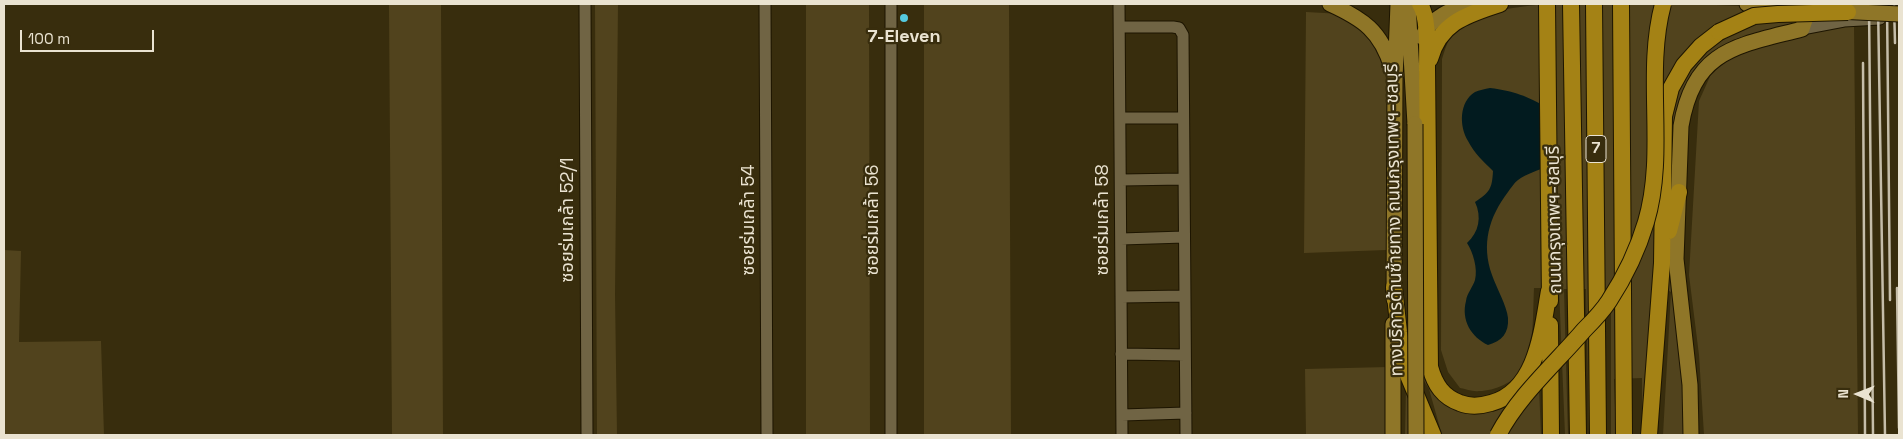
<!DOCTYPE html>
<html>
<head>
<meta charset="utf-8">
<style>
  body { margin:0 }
  #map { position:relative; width:1903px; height:439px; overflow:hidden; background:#382d0d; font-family:"Space Grotesk",sans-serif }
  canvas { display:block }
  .frame { position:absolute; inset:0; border:5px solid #eae3d1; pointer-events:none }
  .north { position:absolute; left:1833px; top:369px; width:50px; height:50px; -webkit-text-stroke:4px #382d0d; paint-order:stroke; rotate:271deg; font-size:14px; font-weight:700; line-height:20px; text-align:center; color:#eae3d1 }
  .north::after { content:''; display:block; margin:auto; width:18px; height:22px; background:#eae3d1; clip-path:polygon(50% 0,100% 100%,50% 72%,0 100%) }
  .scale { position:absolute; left:20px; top:30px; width:134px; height:22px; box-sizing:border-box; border:2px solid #eae3d1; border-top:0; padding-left:6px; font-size:15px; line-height:18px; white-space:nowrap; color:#eae3d1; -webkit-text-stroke:4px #382d0d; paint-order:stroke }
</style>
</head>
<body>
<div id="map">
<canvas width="1903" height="439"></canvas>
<div class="frame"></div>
<div class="north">N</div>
<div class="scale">100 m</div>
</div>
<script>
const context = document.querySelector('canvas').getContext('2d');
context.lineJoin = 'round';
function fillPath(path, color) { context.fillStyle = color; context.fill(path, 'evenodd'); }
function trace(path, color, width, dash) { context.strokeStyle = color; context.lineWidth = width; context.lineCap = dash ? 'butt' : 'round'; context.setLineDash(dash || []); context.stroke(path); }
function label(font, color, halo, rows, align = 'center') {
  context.font = font + ' "Space Grotesk","Noto Sans Thai",sans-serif'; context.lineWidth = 4.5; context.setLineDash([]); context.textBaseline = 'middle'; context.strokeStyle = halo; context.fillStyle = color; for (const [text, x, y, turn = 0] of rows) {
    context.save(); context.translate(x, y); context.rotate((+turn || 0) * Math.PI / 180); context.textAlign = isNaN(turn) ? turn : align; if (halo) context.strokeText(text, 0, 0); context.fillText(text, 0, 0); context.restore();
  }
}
fillPath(new Path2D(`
  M 389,4 L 441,4 L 443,435 L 392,435 Z
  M 595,4 L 618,4 L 615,294 L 617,435 L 597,435 Z
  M 806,4 L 869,4 L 870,435 L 806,435 Z
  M 924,4 L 1009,4 L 1011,435 L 924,435 Z
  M 1543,4 L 1694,4 L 1738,6 L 1802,16 L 1797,23 L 1733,40 L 1707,59 L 1681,103 L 1675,175 L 1688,435 L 1663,435 L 1671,292 L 1656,284 L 1642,435 L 1642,378 L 1614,379 L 1616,435 L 1611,435 L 1611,290 L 1590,289 L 1591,435 L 1589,435 L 1586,289 L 1564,289 L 1568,435 L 1565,435 L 1559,288 L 1534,288 C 1533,306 1534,355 1524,369 C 1514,382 1495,391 1479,391 C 1473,392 1466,389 1460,388 L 1448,372 L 1441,350 L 1442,59 C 1446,46 1451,30 1463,22 C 1479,11 1522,7 1543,4 Z
  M 1306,12 L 1342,14 L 1371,36 L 1389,71 L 1386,250 L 1304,253 Z
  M 1854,25 L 1858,435 L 1704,435 L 1699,355 L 1689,275 L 1699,101 L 1712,72 L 1737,53 L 1808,33 Z
  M 1416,88 L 1437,390 L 1491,408 L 1538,363 L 1541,435 L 1442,435 L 1429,389 L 1421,376 Z
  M 4,250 L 21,251 L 19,342 L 101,341 L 104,435 L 4,435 Z
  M 1388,367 L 1389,435 L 1306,435 L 1305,369 Z
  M 1406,388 L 1427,435 L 1405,435 Z`), '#51431d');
fillPath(new Path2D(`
  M 1490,88 C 1514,91 1527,96 1548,108 L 1549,166 C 1539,170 1526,174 1518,180 C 1514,183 1511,188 1508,192 C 1489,217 1481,244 1492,275 C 1496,287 1507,306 1508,318 C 1509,333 1502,341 1488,345 C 1471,337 1461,320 1466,301 C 1467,293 1473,287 1475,280 C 1478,269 1473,252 1467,243 C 1479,232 1482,217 1475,202 C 1490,192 1492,189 1493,171 C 1484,162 1474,153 1468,141 C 1459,126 1459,102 1475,92 C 1479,90 1485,89 1490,88 Z`), '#021b1f');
const minor = new Path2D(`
  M 585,4 L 587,435
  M 765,4 L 767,435
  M 891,4 L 891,435
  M 1119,4 L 1122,435
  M 1120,27 L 1173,27 L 1179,28 L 1183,35 L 1186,435
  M 1802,29 L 1844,21 L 1880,19
  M 1120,118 L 1183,118
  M 1121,180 L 1183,179
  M 1121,239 L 1184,237
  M 1121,297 L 1185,296
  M 1121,354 L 1185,355
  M 1122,415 L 1186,413`);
const major = new Path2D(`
  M 1330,4 C 1363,19 1381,31 1392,68
  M 1408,4 L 1415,124
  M 1747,4 L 1783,7
  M 1422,37 C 1431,17 1452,9 1471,4
  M 1394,299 L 1395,79 L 1398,4
  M 1393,435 L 1393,324
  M 1691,435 L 1690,385 L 1676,259 L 1681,126 C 1694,49 1737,46 1802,29 L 1806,17 L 1806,4`);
const highway = new Path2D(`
  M 1420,4 C 1429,18 1427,51 1427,68 L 1430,367 C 1435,385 1443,397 1460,403 C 1470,407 1481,406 1491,403 C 1537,391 1542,330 1549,291
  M 1547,4 L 1550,301
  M 1571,4 L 1578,435
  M 1594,4 L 1598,435
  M 1621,4 L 1624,435
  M 1430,59 C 1440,22 1467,15 1500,4
  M 1669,231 L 1679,192
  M 1394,287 L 1399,332 L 1407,373 L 1433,435
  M 1550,325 L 1551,435
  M 1649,435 L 1662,263 L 1664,116 L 1671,88 L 1684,65 L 1701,46 L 1719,32`);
trace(minor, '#1d1501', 13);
trace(major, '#1d1501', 17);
trace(highway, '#1d1501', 18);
trace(minor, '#706444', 11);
trace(major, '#8f7628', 15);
trace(highway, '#a48215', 16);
trace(new Path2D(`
  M 1869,4 L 1873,435
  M 1878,4 L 1885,435
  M 1887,4 L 1890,300
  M 1894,4 L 1895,43
  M 1863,63 L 1865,435
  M 1897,288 L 1899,428`), '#c5bda9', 2.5);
const majorBridge = new Path2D(`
  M 1837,11 L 1899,14
  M 1415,124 L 1416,435`);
const highwayBridge = new Path2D(`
  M 1719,32 L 1754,16 L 1778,14 L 1848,12
  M 1498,435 C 1519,395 1555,364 1584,330 C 1593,321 1602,312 1609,301 C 1624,278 1638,249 1646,222 C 1667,151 1644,75 1663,4`);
trace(majorBridge, '#1d1501', 17, []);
trace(highwayBridge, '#1d1501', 18, []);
trace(majorBridge, '#8f7628', 15);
trace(highwayBridge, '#a48215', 16);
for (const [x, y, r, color] of [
  [904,18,5,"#55cadf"]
]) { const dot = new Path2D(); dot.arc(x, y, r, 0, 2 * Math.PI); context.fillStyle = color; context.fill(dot); trace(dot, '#382d0d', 2); }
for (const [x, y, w] of [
  [1596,149,20]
]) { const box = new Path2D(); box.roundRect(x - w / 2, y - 13.5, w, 27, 4); context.fillStyle = '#382d0d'; context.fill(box); trace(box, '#eae3d1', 1); }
label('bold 16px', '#eae3d1', null, [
  ["7",1596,149]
]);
label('bold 18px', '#eae3d1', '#382d0d', [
  ["7-Eleven",904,37]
]);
label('18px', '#eae3d1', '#382d0d', [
  ["ซอยร่มเกล้า 52/1",568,220,-90],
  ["ซอยร่มเกล้า 54",749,220,-90],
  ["ซอยร่มเกล้า 56",873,220,-90],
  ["ซอยร่มเกล้า 58",1103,220,-90],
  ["ทางบริการด้านซ้ายทาง ถนนกรุงเทพฯ-ชลบุรี",1395,220,-91],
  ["ถนนกรุงเทพฯ-ชลบุรี",1555,220,-91]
]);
</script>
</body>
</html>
